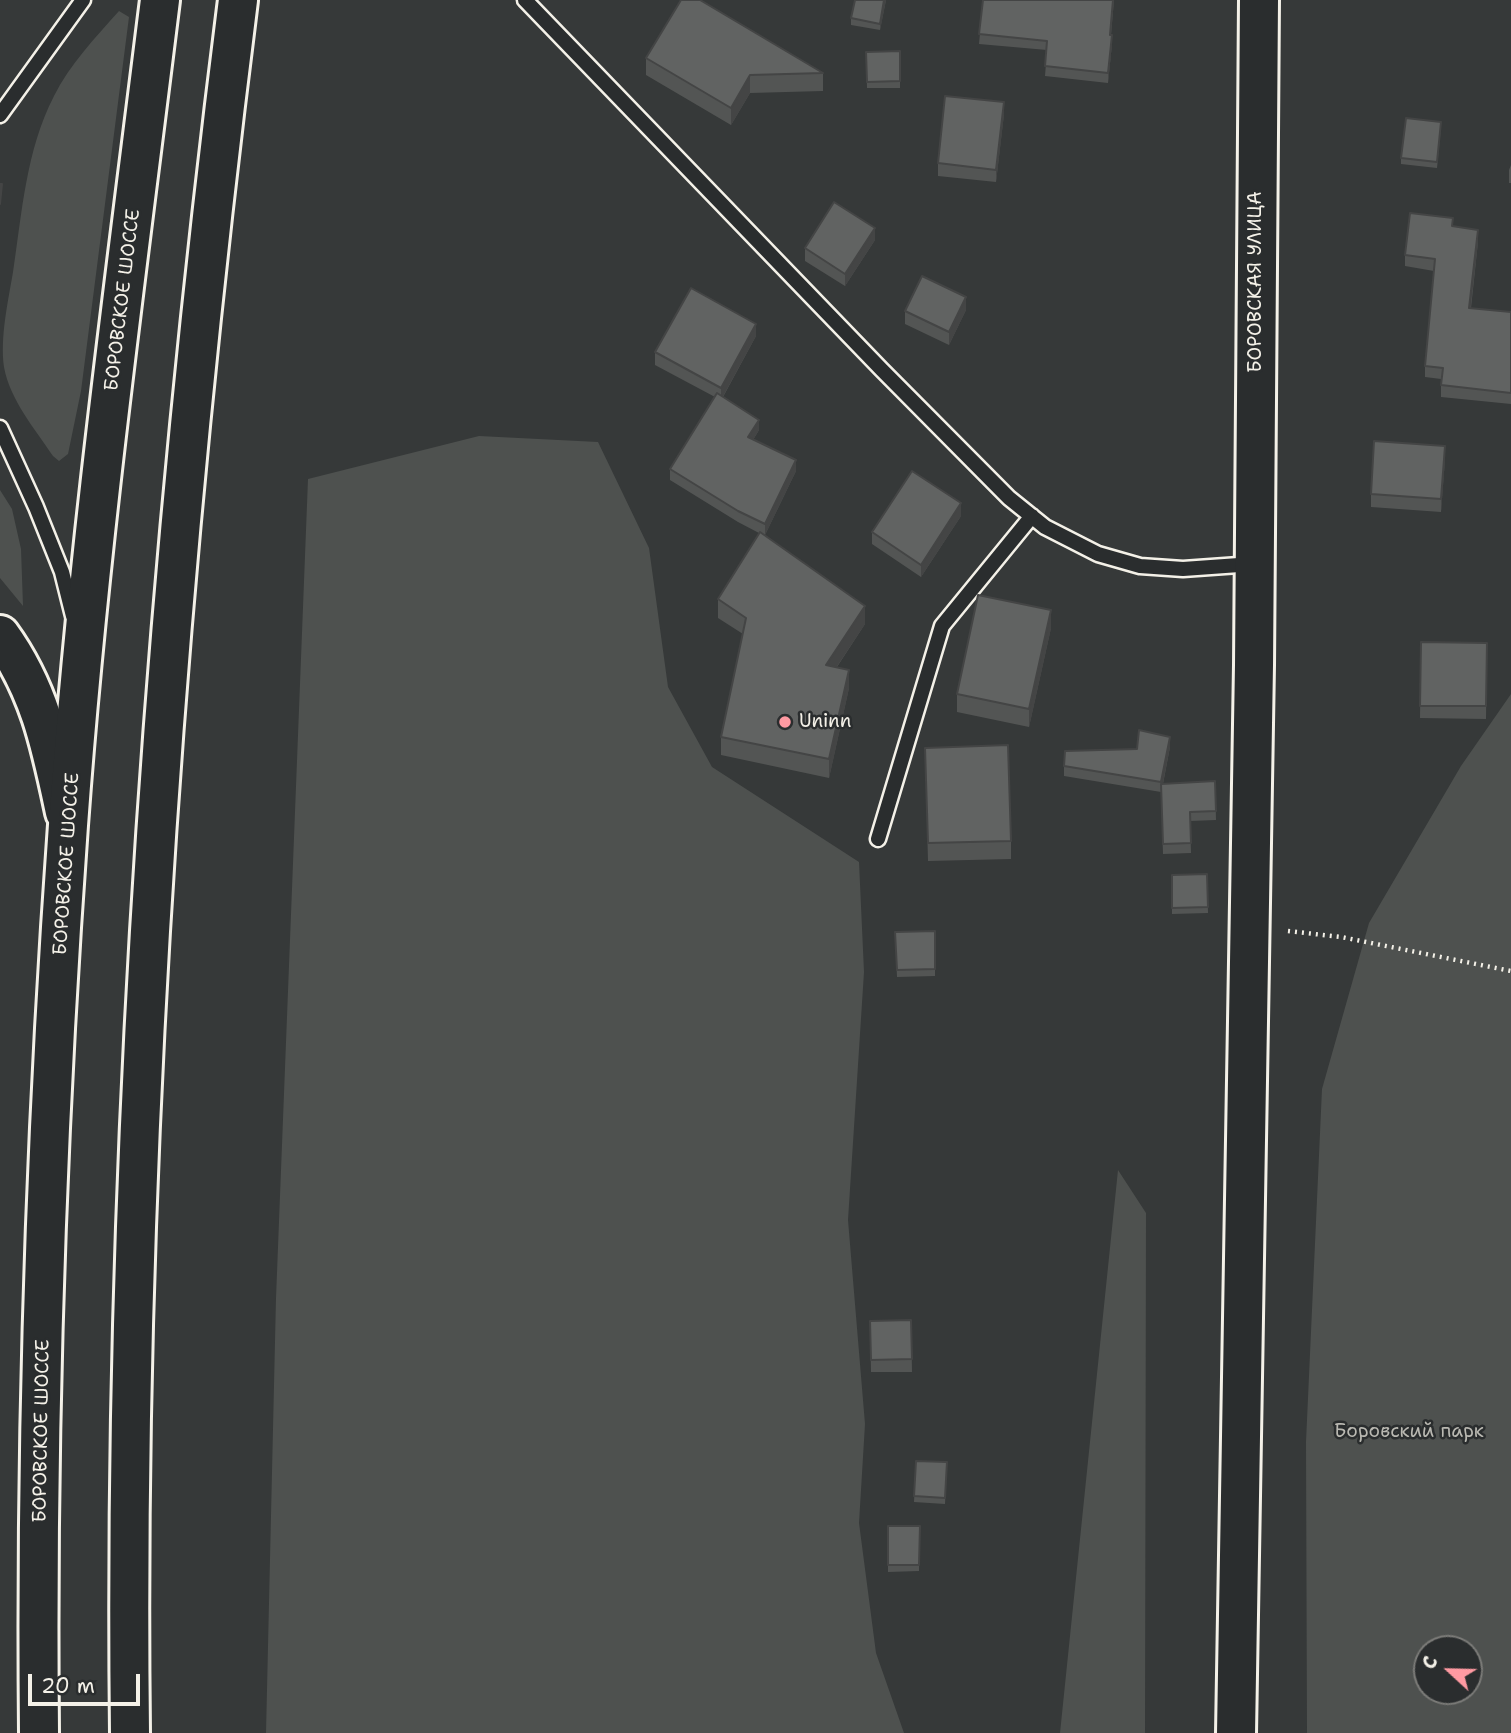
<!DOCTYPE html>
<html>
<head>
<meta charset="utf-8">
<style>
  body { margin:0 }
  #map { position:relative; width:1511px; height:1733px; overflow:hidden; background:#363939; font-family:"Shantell Sans",sans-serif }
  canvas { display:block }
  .north { position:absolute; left:1413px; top:1635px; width:70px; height:70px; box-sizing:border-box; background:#2a2d2e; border:2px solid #7b7b78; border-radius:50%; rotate:292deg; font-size:19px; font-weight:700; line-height:28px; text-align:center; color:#f4f1e8 }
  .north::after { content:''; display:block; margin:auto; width:24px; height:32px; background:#ff9aa2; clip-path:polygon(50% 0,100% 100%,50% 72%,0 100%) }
  .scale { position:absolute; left:28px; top:1674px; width:112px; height:32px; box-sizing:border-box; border:4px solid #f4f1e8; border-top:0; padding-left:9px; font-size:21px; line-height:24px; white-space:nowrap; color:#f4f1e8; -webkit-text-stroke:5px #2a2d2e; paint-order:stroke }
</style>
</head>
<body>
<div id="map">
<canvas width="1511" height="1733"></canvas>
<div class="north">С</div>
<div class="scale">20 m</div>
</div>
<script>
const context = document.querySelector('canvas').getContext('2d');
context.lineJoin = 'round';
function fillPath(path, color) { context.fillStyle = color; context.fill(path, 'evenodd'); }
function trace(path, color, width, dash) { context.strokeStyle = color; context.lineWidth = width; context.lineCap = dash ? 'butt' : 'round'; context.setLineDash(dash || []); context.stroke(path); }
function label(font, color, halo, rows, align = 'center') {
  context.font = font + ' "Shantell Sans",sans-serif'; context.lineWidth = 5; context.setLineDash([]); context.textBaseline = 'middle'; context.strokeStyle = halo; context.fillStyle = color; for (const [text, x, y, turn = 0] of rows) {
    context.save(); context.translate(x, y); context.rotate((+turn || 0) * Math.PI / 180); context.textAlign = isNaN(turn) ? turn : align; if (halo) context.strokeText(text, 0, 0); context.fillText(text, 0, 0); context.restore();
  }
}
fillPath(new Path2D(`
  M 119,11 L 129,17 L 81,391 L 68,454 L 59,461 L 53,456 C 35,429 10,400 4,367 C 0,337 8,302 13,272 C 22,213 26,150 54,96 C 70,64 95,38 119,11 Z
  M 479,436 L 598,442 L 649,548 L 668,687 L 712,767 L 859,862 L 864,972 L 848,1220 L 865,1424 L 859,1523 L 876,1653 L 904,1733 L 266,1733 L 276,1298 L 308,479 Z
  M 0,490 L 12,509 L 21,549 L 23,606 L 0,578 Z
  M 1511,694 L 1511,1733 L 1307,1733 L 1306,1442 L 1322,1089 L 1369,923 L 1461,766 ZM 1427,1649 L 1469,1649 L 1469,1691 L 1427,1691 Z
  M 1118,1170 L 1146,1213 L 1145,1733 L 1060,1733 Z`), '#4e514f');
const lane = new Path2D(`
  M 525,0 L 882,370 L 1009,498 L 1045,527 L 1098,554 L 1140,566 L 1183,569 L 1253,564
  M 0,115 L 83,0
  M 0,428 L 36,507 L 62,572 L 73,616
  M 878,839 L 942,626 L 1032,516`);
const secondary = new Path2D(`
  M 0,635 C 40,690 51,746 65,812
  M 1236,1733 L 1254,665 L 1259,0`);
const primary = new Path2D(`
  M 39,1733 C 36,1430 46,1127 68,825 C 88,549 126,274 160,0
  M 130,1733 C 123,1154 165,574 238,0`);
trace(lane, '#f4f1e8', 19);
trace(secondary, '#f4f1e8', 44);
trace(primary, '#f4f1e8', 44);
trace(new Path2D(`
  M 1288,931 L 1341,937 L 1511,971`), '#f4f1e8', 4.5, [2, 5]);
trace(lane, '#2a2d2e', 14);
trace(secondary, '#2a2d2e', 38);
trace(primary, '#2a2d2e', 38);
fillPath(new Path2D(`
  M 886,0 L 880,30 L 851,25 L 851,18 Z
  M 983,0 L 1114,0 L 1111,35 L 1112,44 L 1108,83 L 1045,76 L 1047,50 L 979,44 Z
  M 900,51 L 900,88 L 867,88 L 866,52 Z
  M 646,58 L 823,73 L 823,91 L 750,93 L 731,125 L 646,75 Z
  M 1004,114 L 996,182 L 938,176 L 938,163 Z
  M 1441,128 L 1437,168 L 1401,164 L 1401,158 Z
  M 1511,165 L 1511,183 L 1509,183 L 1509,170 Z
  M 1453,226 L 1478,242 L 1471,308 L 1511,312 L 1511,404 L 1441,397 L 1441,379 L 1425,377 L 1425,366 L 1434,271 L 1405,266 L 1405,255 Z
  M 875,240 L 845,286 L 805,261 L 805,248 Z
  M 966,310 L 949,345 L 905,324 L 905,311 Z
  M 756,336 L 723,397 L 759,430 L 753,440 L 796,471 L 765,535 L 865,624 L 837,667 L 849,688 L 829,778 L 721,755 L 721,737 L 743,634 L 718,618 L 718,599 L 759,533 L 738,522 L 670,480 L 670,469 L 715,397 L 655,365 L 655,352 Z
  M 1445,459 L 1441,512 L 1371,507 L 1371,494 Z
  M 961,516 L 921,577 L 872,544 L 872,532 Z
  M 1051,628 L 1029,727 L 957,712 L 957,694 Z
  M 1421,642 L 1487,643 L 1486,719 L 1420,718 Z
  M 1170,747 L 1163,784 L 1215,781 L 1216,820 L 1190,821 L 1191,853 L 1163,854 L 1161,792 L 1064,776 L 1064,766 L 1137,749 Z
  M 925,748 L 1011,841 L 1011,859 L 928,861 Z
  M 1207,874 L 1208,913 L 1172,914 L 1172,875 Z
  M 935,931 L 935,976 L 897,977 L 895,932 Z
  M 911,1320 L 912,1372 L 871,1372 L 870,1321 Z
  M 916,1461 L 947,1462 L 945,1504 L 914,1502 Z
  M 888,1526 L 920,1526 L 919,1571 L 888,1572 Z`), '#535554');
fillPath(new Path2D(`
  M 884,0 L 886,0 L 880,30 L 880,24 Z
  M 1112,35 L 1112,44 L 1108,83 L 1108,73 Z
  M 750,75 L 750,93 L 731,125 L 731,108 Z
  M 1004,102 L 1004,114 L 996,182 L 996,170 Z
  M 875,228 L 875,240 L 845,286 L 845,274 Z
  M 1478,230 L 1478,242 L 1469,320 L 1469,308 Z
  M 966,297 L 966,310 L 949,345 L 949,332 Z
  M 756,324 L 756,336 L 721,400 L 721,388 Z
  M 759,420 L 759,430 L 748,448 L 748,437 Z
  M 1445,446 L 1445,459 L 1441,512 L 1441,499 Z
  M 796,460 L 796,471 L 765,535 L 765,524 Z
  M 961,503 L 961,516 L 921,577 L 921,565 Z
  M 865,606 L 865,624 L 826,683 L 826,665 Z
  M 1051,610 L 1051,628 L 1029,727 L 1029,709 Z
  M 849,670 L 849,688 L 829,778 L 829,759 Z
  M 1170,737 L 1170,747 L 1161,793 L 1161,782 Z`), '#444545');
const building = new Path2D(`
  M 681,0 L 700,0 L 823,73 L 750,75 L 731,108 L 646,58 Z
  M 855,0 L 884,0 L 880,24 L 851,18 Z
  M 983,0 L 1113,0 L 1110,35 L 1112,35 L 1108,73 L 1045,66 L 1047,41 L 979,34 Z
  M 900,51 L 900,81 L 867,82 L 866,52 Z
  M 945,96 L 1004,102 L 996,170 L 938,163 Z
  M 1406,118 L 1441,122 L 1437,162 L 1401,158 Z
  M 0,184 L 2,184 L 0,204 Z
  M 834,202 L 875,228 L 845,274 L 805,248 Z
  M 1410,213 L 1453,218 L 1452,226 L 1478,230 L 1469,308 L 1511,312 L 1511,393 L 1441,385 L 1443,368 L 1425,366 L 1435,259 L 1405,255 Z
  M 922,276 L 966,297 L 949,332 L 905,311 Z
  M 691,288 L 756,324 L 721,388 L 655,352 Z
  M 717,393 L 759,420 L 748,437 L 796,460 L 765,524 L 738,511 L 670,469 Z
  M 1374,441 L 1445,446 L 1441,499 L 1371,494 Z
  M 912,471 L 961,503 L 921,565 L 872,532 Z
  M 760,532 L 865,606 L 826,665 L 849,670 L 829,759 L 721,737 L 746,618 L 718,599 Z
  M 978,595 L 1051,610 L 1029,709 L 957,694 Z
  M 1421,642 L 1487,643 L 1486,706 L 1420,706 Z
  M 1139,730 L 1170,737 L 1161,782 L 1064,766 L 1065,751 L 1137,749 Z
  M 1008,745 L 1011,841 L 928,843 L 925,748 Z
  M 1215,781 L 1216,811 L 1190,812 L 1191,843 L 1163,844 L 1161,784 Z
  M 1207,874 L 1208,907 L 1172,908 L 1172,875 Z
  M 935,931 L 935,969 L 897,970 L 895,932 Z
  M 911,1320 L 912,1359 L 871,1360 L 870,1321 Z
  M 916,1461 L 947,1462 L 945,1498 L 914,1496 Z
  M 888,1526 L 920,1526 L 919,1565 L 888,1565 Z`);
fillPath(building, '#616362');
trace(building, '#444545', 2);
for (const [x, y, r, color] of [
  [785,722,7,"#ff9aa2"]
]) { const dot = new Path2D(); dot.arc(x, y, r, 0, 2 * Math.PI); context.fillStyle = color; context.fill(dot); trace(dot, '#2a2d2e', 2.5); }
label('19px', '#f4f1e8', '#2a2d2e', [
  ["БОРОВСКАЯ УЛИЦА",1256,282,-90],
  ["БОРОВСКОЕ ШОССЕ",123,300,-83],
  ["БОРОВСКОЕ ШОССЕ",67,864,-86],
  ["БОРОВСКОЕ ШОССЕ",42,1431,-89]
]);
label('19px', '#f4f1e8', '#2a2d2e', [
  ["Uninn",799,722]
], 'left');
label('19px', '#bab9b2', '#2a2d2e', [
  ["Боровский парк",1409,1432]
]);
</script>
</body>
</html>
